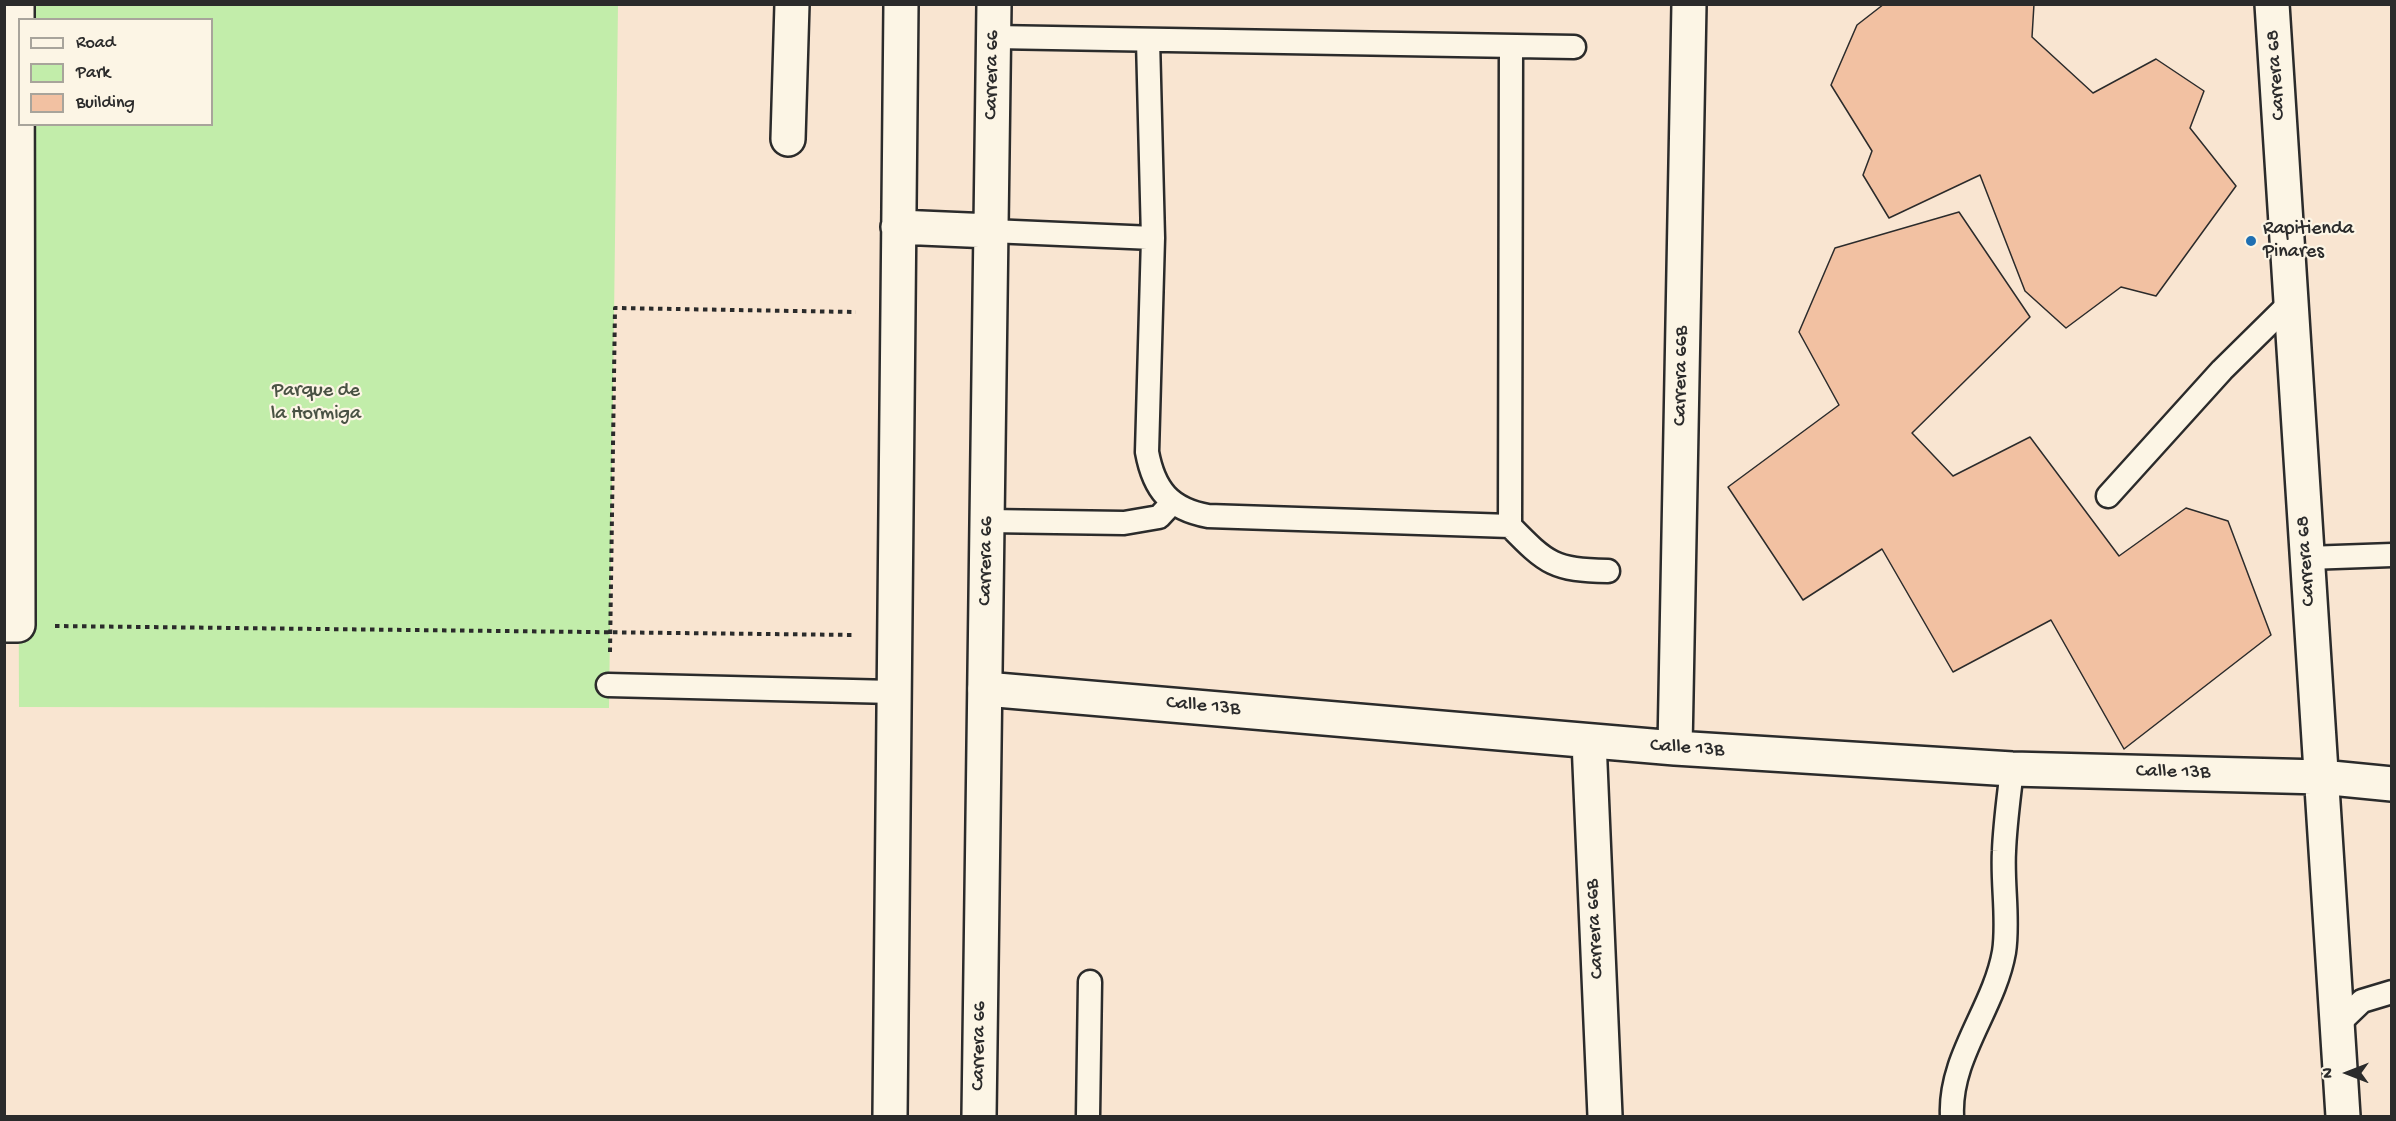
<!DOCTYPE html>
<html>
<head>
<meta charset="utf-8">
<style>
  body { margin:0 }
  #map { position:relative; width:2396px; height:1121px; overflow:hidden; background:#f9e5d1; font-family:"Gochi Hand",sans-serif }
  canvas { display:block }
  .frame { position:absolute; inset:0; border:6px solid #2b2b2b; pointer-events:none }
  .legend { position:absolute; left:18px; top:18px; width:195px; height:108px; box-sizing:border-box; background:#fcf5e5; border:2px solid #a8a49b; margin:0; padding:8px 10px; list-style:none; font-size:18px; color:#2b2b2b }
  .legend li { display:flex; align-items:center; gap:12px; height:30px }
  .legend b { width:30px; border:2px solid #a8a49b }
  .north { position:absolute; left:2318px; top:1043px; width:60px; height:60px; -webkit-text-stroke:4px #fcf5e5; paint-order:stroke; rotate:270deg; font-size:16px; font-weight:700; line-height:24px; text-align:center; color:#2b2b2b }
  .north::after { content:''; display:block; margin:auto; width:21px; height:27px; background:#2b2b2b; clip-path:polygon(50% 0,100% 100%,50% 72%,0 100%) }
</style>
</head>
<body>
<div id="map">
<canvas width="2396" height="1121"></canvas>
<div class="frame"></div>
<ul class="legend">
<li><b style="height:8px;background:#fcf5e5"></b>Road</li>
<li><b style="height:16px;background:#c2edaa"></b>Park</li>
<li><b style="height:16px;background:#f2c1a2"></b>Building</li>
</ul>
<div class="north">N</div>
</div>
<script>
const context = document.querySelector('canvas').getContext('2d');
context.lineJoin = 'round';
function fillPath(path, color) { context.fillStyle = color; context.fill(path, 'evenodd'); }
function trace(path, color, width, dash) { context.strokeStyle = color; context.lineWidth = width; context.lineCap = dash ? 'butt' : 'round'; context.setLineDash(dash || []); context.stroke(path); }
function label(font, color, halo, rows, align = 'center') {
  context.font = font + ' "Gochi Hand",sans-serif'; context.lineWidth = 4.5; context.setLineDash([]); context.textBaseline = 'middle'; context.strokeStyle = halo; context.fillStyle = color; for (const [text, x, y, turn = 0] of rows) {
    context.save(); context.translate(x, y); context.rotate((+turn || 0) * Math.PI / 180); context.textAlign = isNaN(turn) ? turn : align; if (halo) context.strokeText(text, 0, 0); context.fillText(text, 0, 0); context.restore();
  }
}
fillPath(new Path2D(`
  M 17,5 L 618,5 L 609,708 L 19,707 ZM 20,20 L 212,20 L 212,124 L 20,124 Z`), '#c2edaa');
const building = new Path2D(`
  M 1884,4 L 2034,4 L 2032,37 L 2093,93 L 2156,59 L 2204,91 L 2190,128 L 2236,186 L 2156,296 L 2121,287 L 2066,328 L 2025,291 L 1980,175 L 1889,218 L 1863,175 L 1872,151 L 1831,85 L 1857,25 Z
  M 1959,212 L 2030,317 L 1912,433 L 1953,476 L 2030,437 L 2119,556 L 2186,508 L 2228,521 L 2271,635 L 2124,749 L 2051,620 L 1953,672 L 1882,549 L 1803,600 L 1728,487 L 1839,405 L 1799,332 L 1835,248 Z`);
fillPath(building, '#f2c1a2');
trace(building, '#2b2b2b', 1.5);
const lane = new Path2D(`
  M 994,37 L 1574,47
  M 1148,40 L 1153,238 L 1147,452 C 1154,490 1170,509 1208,516 L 1510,526
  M 1511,46 L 1510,526 C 1547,564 1554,570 1608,571
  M 991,231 L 1153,238
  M 2108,496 L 2222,370 L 2291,302
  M 988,521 L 1124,523 L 1159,517 L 1172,503
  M 2307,558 L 2392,555
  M 608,685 L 893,692
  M 2337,1025 L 2362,1001 L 2392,992
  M 1088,1116 L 1090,982
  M 1952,1116 C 1949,1057 1994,1009 2004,952 C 2009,920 2002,884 2004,851 C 2005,824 2009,796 2012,769`);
const street = new Path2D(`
  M 2272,4 L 2343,1116
  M 788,139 L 792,4
  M 4,625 L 18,625 L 17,4
  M 985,689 L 1675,748 L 2012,769 L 2321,777 L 2392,784
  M 1589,741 L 1605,1116
  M 1675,748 L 1689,4`);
const secondary = new Path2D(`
  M 898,227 L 991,231
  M 890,1116 L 901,4
  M 979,1116 L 994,4`);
trace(lane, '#2b2b2b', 27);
trace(street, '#2b2b2b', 38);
trace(secondary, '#2b2b2b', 38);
trace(new Path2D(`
  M 55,626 L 855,635
  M 610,652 L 615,308 L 856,312`), '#2b2b2b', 4, [4.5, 4.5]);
trace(lane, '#fcf5e5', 22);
trace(street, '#fcf5e5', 33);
trace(secondary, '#fcf5e5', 33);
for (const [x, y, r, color] of [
  [2251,241,6,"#1f6fb2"]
]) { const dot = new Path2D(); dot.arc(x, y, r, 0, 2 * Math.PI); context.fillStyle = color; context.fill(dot); trace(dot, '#fcf5e5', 2); }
label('20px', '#2b2b2b', '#fcf5e5', [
  ["Carrera 66",993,75,-89],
  ["Carrera 68",2277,75,-94],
  ["Carrera 66B",1682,376,-89],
  ["Carrera 66",987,561,-89],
  ["Carrera 68",2307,561,-94],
  ["Calle 13B",1203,707,5],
  ["Calle 13B",1687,749,4],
  ["Calle 13B",2173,773,1],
  ["Carrera 66B",1596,929,-93],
  ["Carrera 66",980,1046,-89]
]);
label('20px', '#2b2b2b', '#fcf5e5', [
  ["Rapitienda",2263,230],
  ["Pinares",2263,253]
], 'left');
label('20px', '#495244', '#fcf5e5', [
  ["Parque de",316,392],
  ["la Hormiga",316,415]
]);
</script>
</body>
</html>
